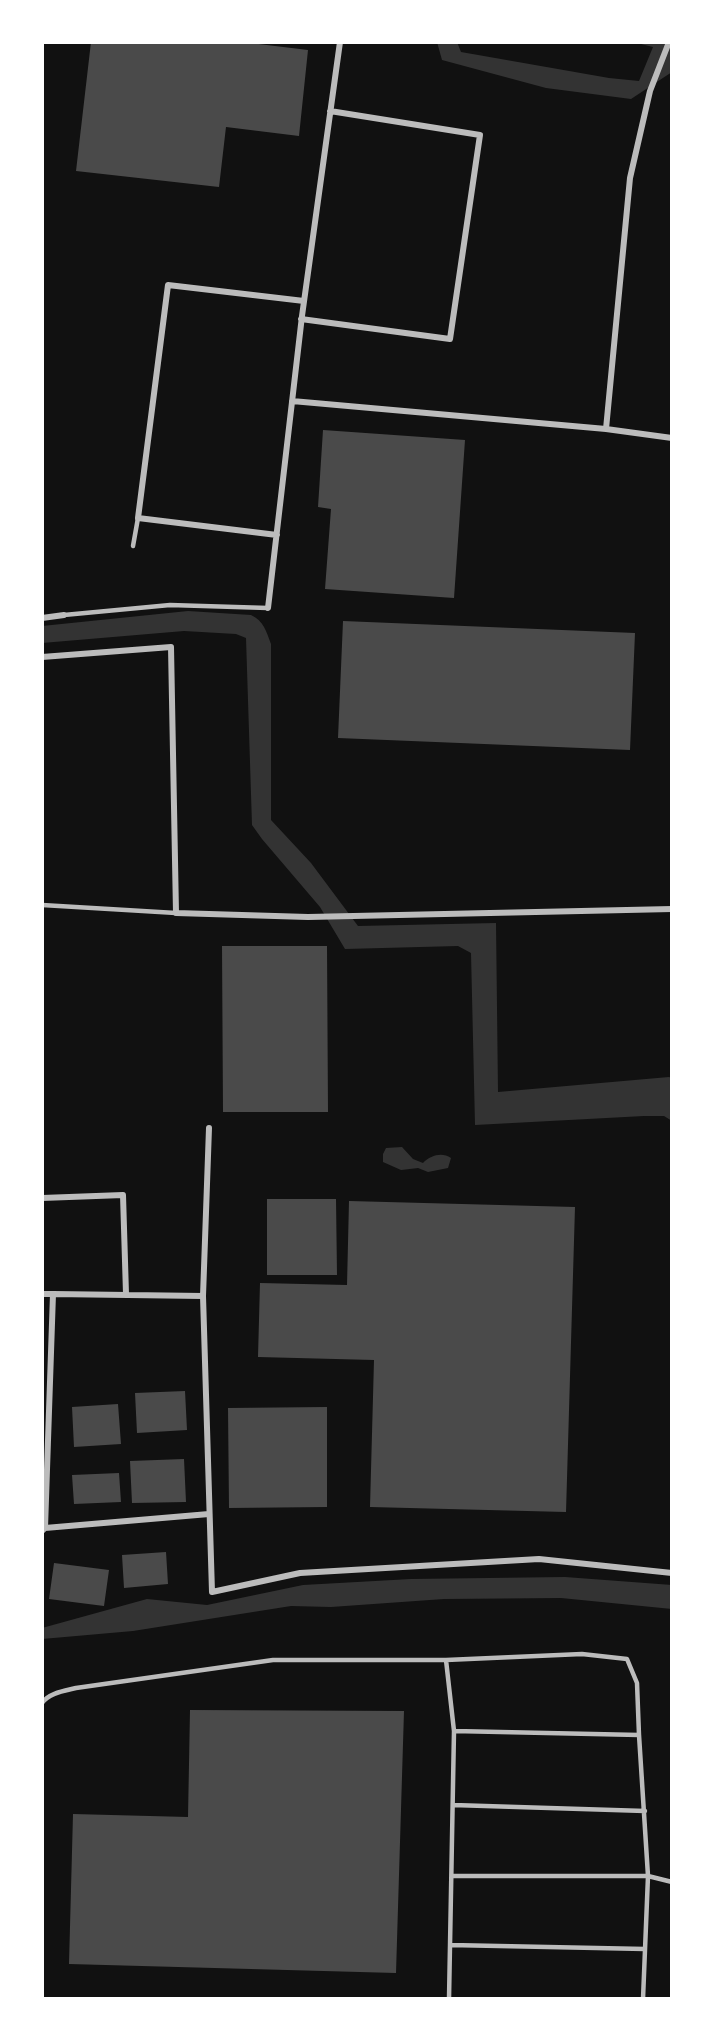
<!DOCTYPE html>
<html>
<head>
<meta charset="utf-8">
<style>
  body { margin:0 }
  #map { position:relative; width:714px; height:2041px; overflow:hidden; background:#111; font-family:Lora,serif }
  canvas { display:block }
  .frame { position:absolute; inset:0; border:44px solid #fff; pointer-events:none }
</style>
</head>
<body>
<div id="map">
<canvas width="714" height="2041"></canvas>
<div class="frame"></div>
</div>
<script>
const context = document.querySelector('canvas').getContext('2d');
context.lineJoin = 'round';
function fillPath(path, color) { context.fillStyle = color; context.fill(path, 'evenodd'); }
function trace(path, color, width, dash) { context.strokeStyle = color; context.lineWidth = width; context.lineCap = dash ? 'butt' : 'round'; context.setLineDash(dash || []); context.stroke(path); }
fillPath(new Path2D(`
  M 437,42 L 457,42 L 461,52 L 609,78 L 639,81 L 653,47 L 633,42 L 672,42 L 672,72 L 631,99 L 546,88 L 442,60 Z
  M 188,611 L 251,615 C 264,621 266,631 271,644 L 271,820 L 311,863 L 358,926 L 496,923 L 498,1092 L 669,1077 L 672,1078 L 672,1121 L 664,1116 L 644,1116 L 475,1125 L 471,953 L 458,946 L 345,949 L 320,907 L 262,839 L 252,825 L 246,638 L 236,634 L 184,631 L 42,643 L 42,626 Z
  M 402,1147 L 413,1159 L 423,1163 C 431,1155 442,1152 451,1158 L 448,1168 L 428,1172 L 418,1168 L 401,1170 L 383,1162 L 383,1154 L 386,1148 Z
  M 565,1577 L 672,1585 L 672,1609 L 561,1598 L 444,1599 L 331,1607 L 291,1606 L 133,1631 L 42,1639 L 42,1628 L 147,1599 L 207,1605 L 303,1585 L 411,1579 Z`), '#333');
fillPath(new Path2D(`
  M 91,42 L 242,42 L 308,50 L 299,136 L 226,127 L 219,187 L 76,171 Z
  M 323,430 L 465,440 L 454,598 L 325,589 L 331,509 L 318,507 Z
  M 343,621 L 635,633 L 630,750 L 338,738 Z
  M 222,946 L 327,946 L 328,1112 L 223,1112 Z
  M 267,1199 L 336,1199 L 337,1275 L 267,1275 Z
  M 349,1201 L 575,1207 L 566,1512 L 370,1507 L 374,1360 L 258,1357 L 260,1283 L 347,1285 Z
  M 185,1391 L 187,1430 L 137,1433 L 135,1393 Z
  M 118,1404 L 121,1444 L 74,1447 L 72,1407 Z
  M 327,1407 L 327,1507 L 229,1508 L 228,1408 Z
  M 184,1459 L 186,1502 L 132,1503 L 130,1461 Z
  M 119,1473 L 121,1502 L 74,1504 L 72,1475 Z
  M 166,1552 L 168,1584 L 124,1588 L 122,1555 Z
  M 54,1563 L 109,1570 L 104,1606 L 49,1599 Z
  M 190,1710 L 404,1711 L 396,1973 L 69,1964 L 73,1814 L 188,1817 Z`), '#4a4a4a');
trace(new Path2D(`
  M 133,546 L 138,518
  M 64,615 L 170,605 L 268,608
  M 42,905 L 176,913
  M 446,1660 L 454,1731 L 449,1999
  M 42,1703 C 49,1693 64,1691 76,1688 L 273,1660 L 446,1660 L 582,1654 L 627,1659 L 637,1683 L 639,1735
  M 454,1731 L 639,1735 L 648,1876 L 672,1882
  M 453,1805 L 645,1811
  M 452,1876 L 648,1876 L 643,1999
  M 450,1945 L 645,1949`), '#bcbcbc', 4.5);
trace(new Path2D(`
  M 301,319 L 450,339 L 480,135 L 330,111
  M 292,401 L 606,429 L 672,438
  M 606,429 L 630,178 L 650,91 L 669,42
  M 277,535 L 138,518 L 168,285 L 304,301
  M 268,608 L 302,316 L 340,42
  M 42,618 L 64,615
  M 42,657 L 171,647 L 176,913 L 308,917 L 672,909
  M 209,1128 L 203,1296 L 212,1592 L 300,1573 L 539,1559 L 672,1573
  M 42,1198 L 123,1195 L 126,1294
  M 42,1294 L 53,1294
  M 45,1528 L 53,1294 L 203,1296
  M 42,1531 L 45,1528 L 209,1514`), '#bcbcbc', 6);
</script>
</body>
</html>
